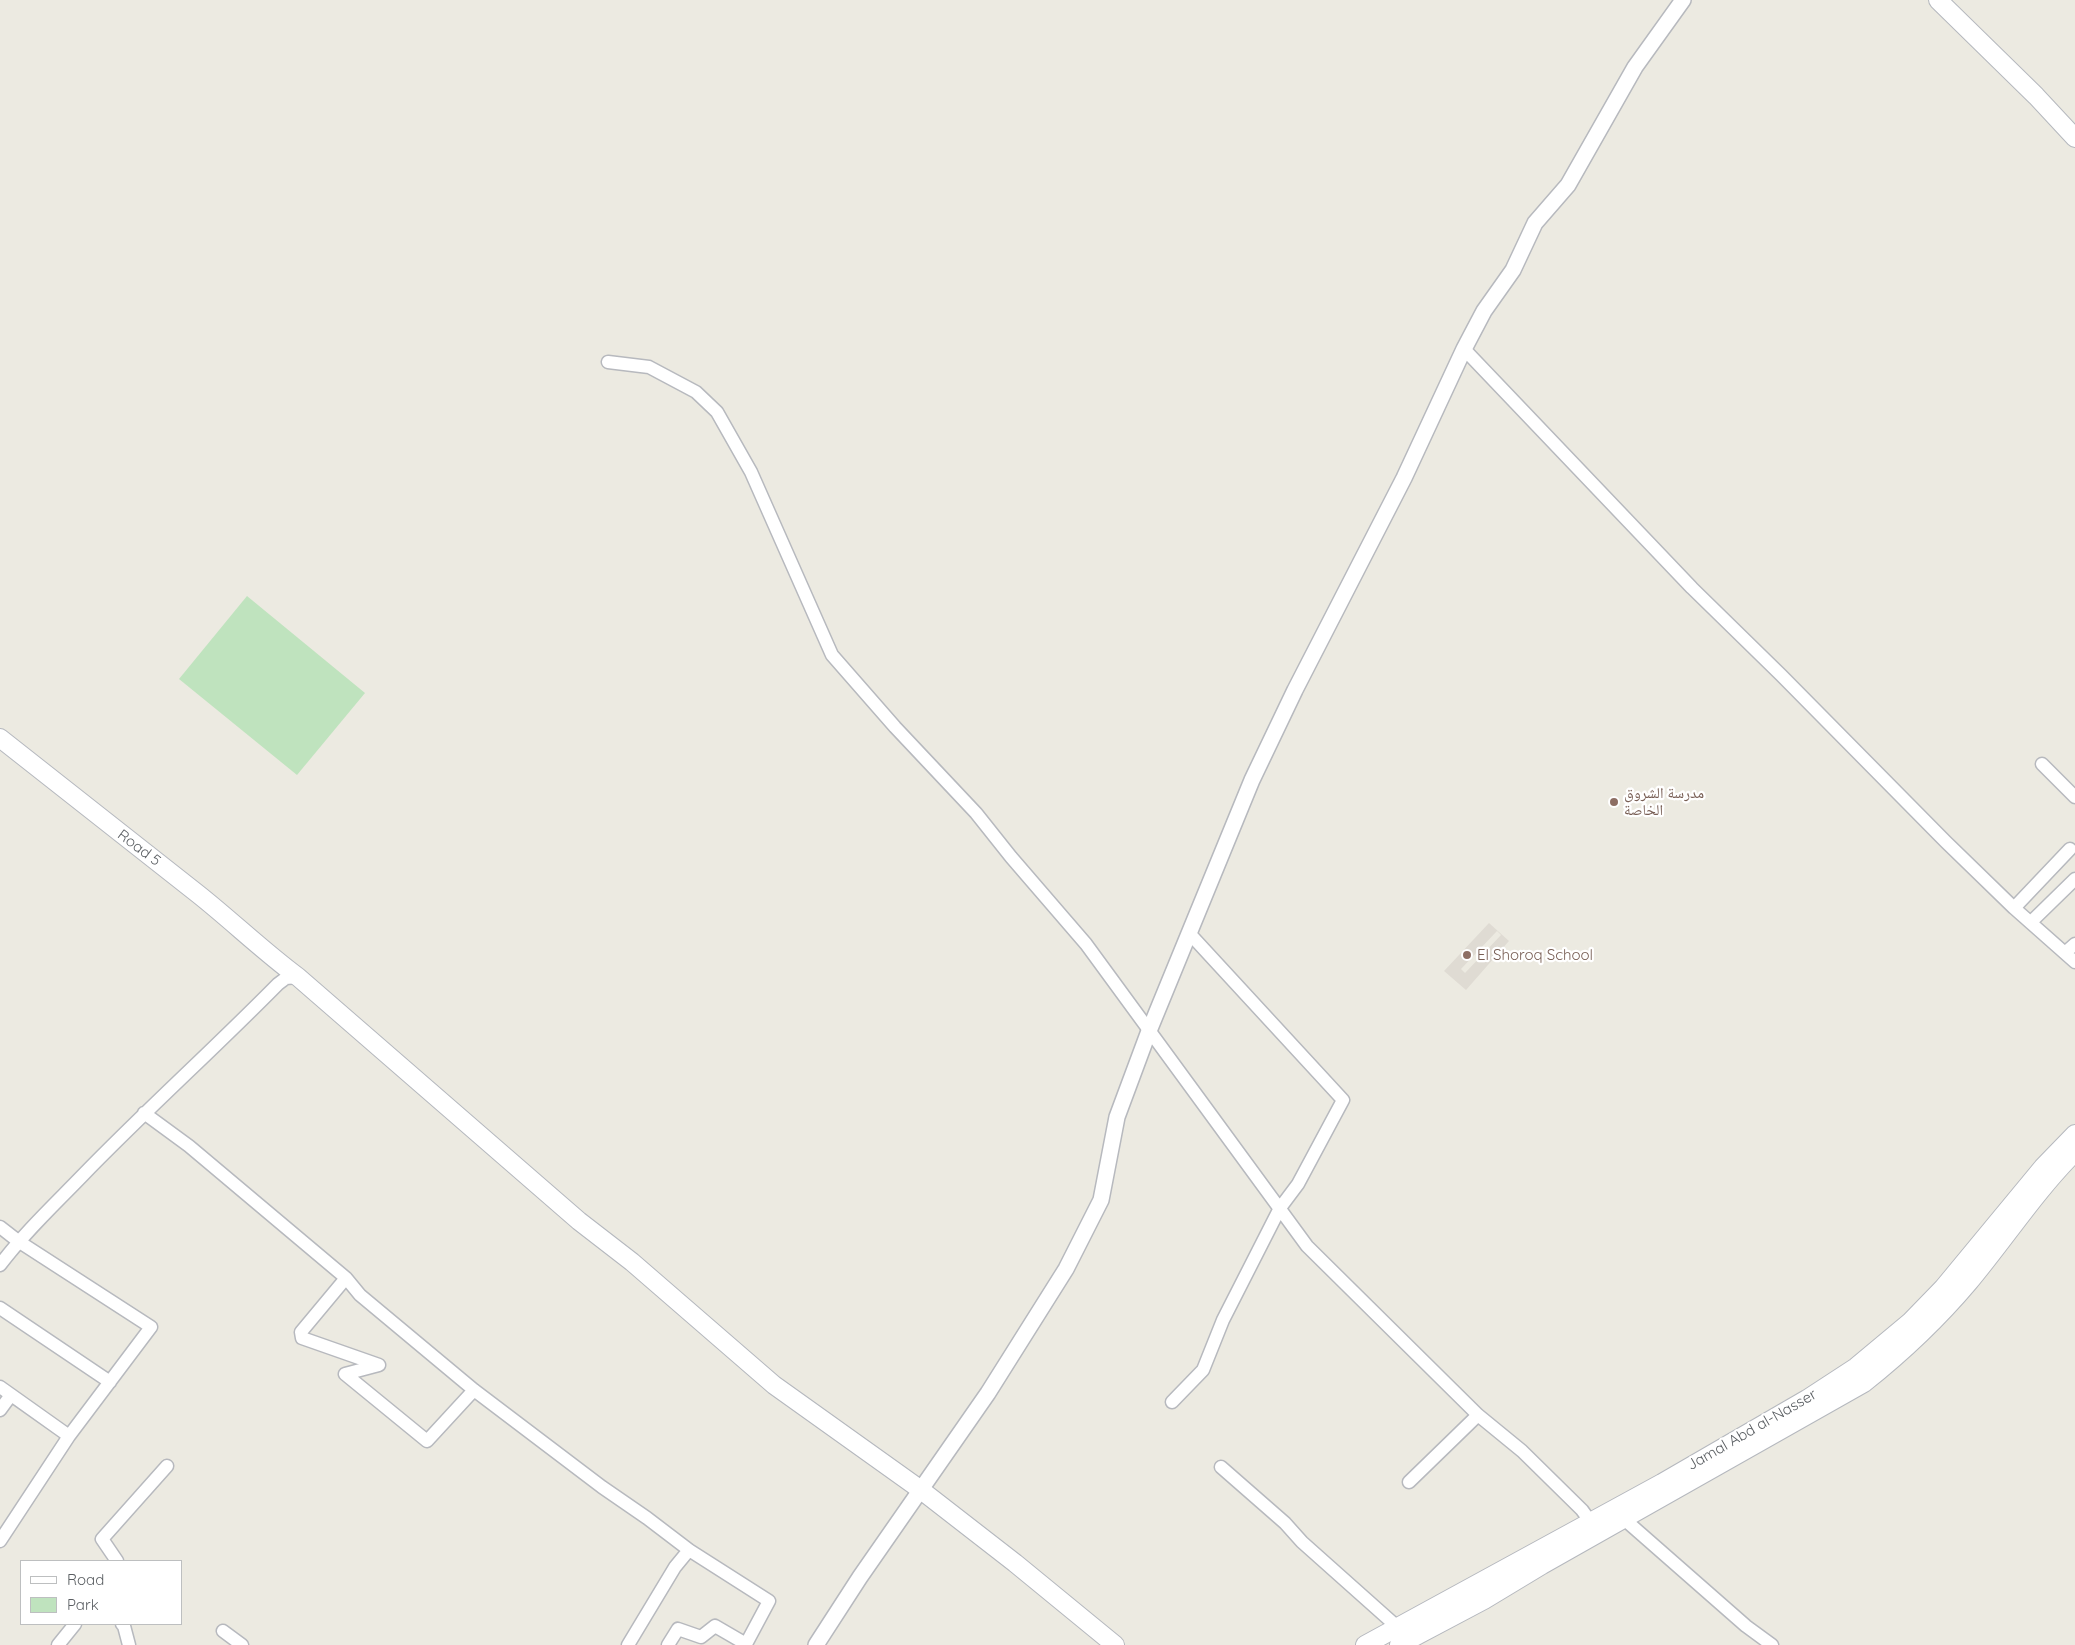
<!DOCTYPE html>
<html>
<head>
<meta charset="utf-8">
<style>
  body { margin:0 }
  #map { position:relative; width:2075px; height:1645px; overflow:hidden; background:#eceae1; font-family:Quicksand,sans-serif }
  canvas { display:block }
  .legend { position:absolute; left:20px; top:1560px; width:162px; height:65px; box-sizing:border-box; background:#fff; border:1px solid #bdbfc0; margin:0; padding:6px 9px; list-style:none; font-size:15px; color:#5a5e62 }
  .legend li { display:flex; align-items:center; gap:10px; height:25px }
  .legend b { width:25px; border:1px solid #bdbfc0 }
</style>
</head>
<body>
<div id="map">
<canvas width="2075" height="1645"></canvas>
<ul class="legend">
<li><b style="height:6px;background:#fff"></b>Road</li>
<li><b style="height:14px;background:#bfe3be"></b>Park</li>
</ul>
</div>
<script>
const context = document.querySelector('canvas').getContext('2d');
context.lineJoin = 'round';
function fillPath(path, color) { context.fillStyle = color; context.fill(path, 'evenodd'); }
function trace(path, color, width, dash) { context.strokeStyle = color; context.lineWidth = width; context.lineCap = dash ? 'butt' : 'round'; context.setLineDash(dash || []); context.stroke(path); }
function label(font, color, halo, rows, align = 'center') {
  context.font = font + ' Quicksand,"Noto Naskh Arabic",sans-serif'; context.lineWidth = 4.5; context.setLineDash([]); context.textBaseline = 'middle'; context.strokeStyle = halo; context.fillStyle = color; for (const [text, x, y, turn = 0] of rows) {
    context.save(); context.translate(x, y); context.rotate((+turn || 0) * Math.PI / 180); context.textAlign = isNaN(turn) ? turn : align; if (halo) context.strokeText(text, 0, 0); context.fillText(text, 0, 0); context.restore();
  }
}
fillPath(new Path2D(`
  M 1489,923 L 1509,941 L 1466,990 L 1444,971 ZM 1497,931 L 1501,935 L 1465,973 L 1461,969 Z`), '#dfdbd3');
fillPath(new Path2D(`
  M 247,596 L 365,693 L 297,775 L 179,679 Z`), '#bfe3be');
const minor = new Path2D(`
  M 1464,349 L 1692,588 L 1781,675 L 1946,842 L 2014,908 L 2075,962
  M 608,362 L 649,367 L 696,392 L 717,412 L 751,472 L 832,655 L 895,727 L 976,813 L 1011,857 L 1086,944 L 1307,1246 L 1478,1415 L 1522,1451 L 1582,1510 L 1595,1528
  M 2042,764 L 2075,797
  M 2014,908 L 2070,849
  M 2031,922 L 2075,879
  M 2066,952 L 2075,944
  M 144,1113 L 189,1146 L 346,1278 L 360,1295 L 474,1390 L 602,1487 L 647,1518 L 689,1550 L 769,1601 L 746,1644 L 715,1626 L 701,1637 L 678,1629 L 668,1645
  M 0,1227 L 18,1241 L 151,1327 L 69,1436 L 0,1541
  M 0,1265 C 24,1233 54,1205 82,1176 C 146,1110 214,1049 278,984 L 286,978 L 298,977
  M 346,1278 L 301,1332 L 302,1338 L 379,1365 L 345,1374 L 427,1441 L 474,1390
  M 0,1308 L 110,1382
  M 0,1387 L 69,1436
  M 1172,1402 L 1203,1370 L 1223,1320 L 1280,1208 L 1298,1184 L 1343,1100 L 1190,934
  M 0,1410 L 11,1395
  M 1221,1467 L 1285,1523 L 1302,1542 L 1403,1632
  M 1409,1482 L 1478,1415
  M 1624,1519 L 1746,1626 L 1772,1645
  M 117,1561 L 102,1539 L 167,1466
  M 122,1624 L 124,1626 L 129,1645
  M 223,1631 L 242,1645
  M 58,1645 L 75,1624
  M 628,1645 L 675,1567 L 689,1550`);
const tertiary = new Path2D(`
  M 816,1645 L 860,1577 L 988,1393 L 1066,1269 L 1101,1200 L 1117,1117 L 1149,1031 L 1252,780 L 1295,690 L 1404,478 L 1464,349 L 1484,311 L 1513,270 L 1535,223 L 1568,185 L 1635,67 L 1683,0`);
const secondary = new Path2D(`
  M 1938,0 L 2036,96 L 2075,138
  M 0,738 C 66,790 132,842 198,894 C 232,921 263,951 298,977 L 579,1221 L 632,1262 L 774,1385 L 921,1490 L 1015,1563 L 1115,1645
  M 1365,1645 L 1662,1483 L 1807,1399 L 1856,1367 L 1910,1322 L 1943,1288 L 2043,1167 L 2075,1134
  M 1399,1645 L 1484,1600 L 1542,1565 L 1864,1383 C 1903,1352 1937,1320 1969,1282 C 2005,1239 2035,1192 2075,1152`);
trace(minor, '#b7b9be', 15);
trace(tertiary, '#b7b9be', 18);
trace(secondary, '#b5b8be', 20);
trace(minor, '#fff', 12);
trace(tertiary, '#fff', 15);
trace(secondary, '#fff', 18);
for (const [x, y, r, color] of [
  [1614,802,5,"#8d6e63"],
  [1467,955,5,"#8d6e63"]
]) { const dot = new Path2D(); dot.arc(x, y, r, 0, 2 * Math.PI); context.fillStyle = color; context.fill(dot); trace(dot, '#fff', 2); }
label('15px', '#785e54', '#fff', [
  ["مدرسة الشروق",1624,793],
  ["الخاصة",1624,810],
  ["El Shoroq School",1477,955]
], 'left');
label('15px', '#5a5e62', '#fff', [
  ["Road 5",139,848,37],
  ["Jamal Abd al-Nasser",1752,1430,-30]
]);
</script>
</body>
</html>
